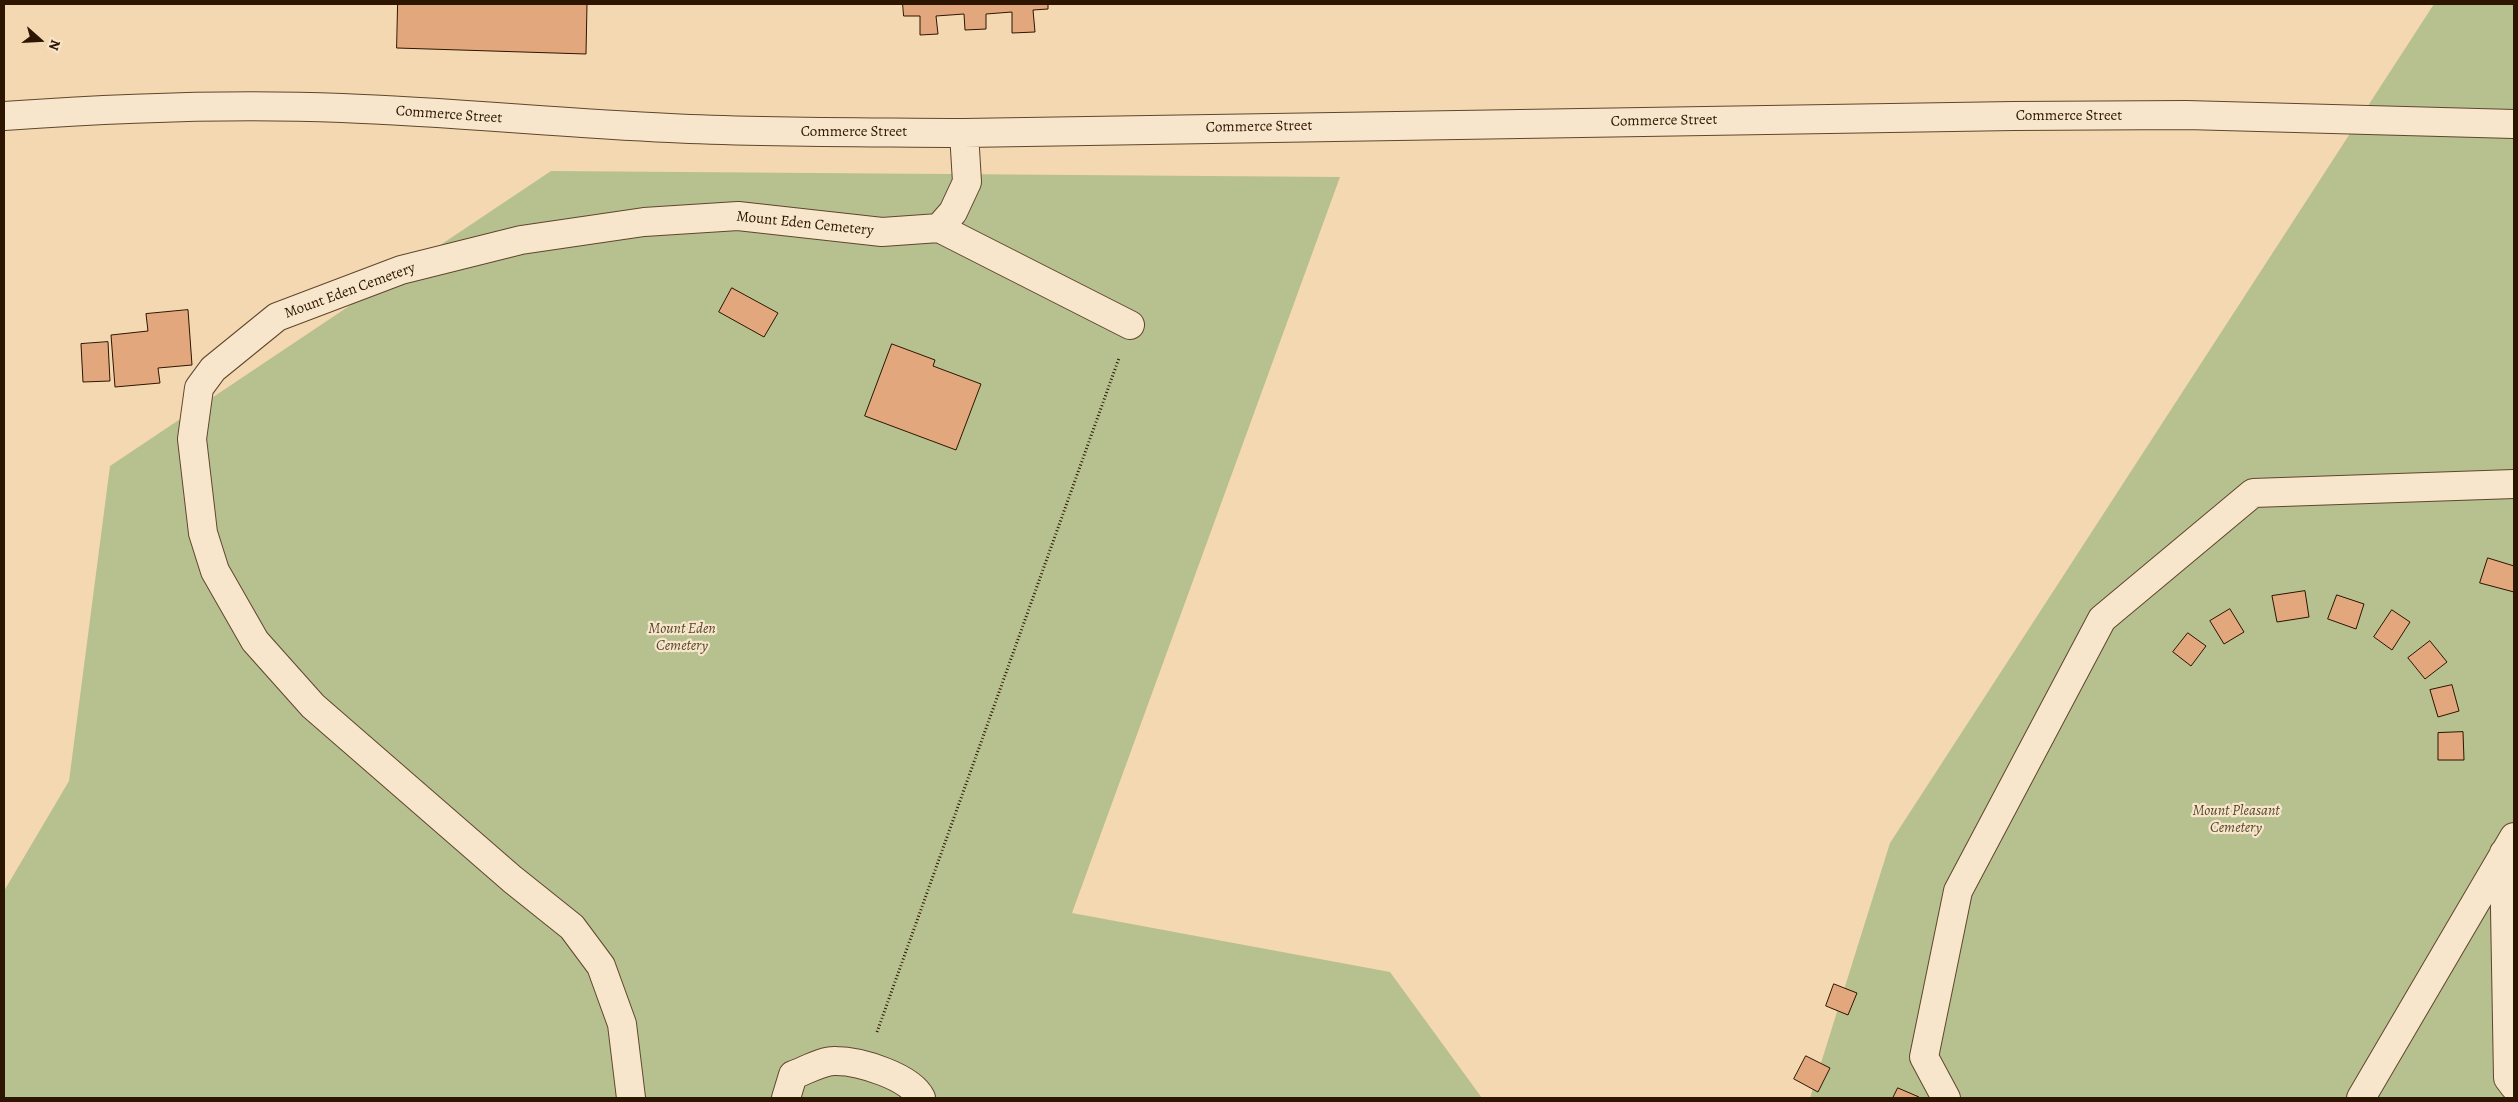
<!DOCTYPE html>
<html>
<head>
<meta charset="utf-8">
<style>
  body { margin:0 }
  #map { position:relative; width:2518px; height:1102px; overflow:hidden; background:#f4d8b1; font-family:Alegreya,serif }
  canvas { display:block }
  .frame { position:absolute; inset:0; border:5px solid #2d1500; pointer-events:none }
  .north { position:absolute; left:15px; top:15px; width:50px; height:50px; -webkit-text-stroke:4px #f8e6cc; paint-order:stroke; rotate:109deg; font-size:14px; font-weight:700; line-height:20px; text-align:center; color:#2d1500 }
  .north::after { content:''; display:block; margin:auto; width:18px; height:22px; background:#2d1500; clip-path:polygon(50% 0,100% 100%,50% 72%,0 100%) }
</style>
</head>
<body>
<div id="map">
<canvas width="2518" height="1102"></canvas>
<div class="frame"></div>
<div class="north">N</div>
</div>
<script>
const context = document.querySelector('canvas').getContext('2d');
context.lineJoin = 'round';
function fillPath(path, color) { context.fillStyle = color; context.fill(path, 'evenodd'); }
function trace(path, color, width, dash) { context.strokeStyle = color; context.lineWidth = width; context.lineCap = dash ? 'butt' : 'round'; context.setLineDash(dash || []); context.stroke(path); }
function label(font, color, halo, rows, align = 'center') {
  context.font = font + ' Alegreya,serif'; context.lineWidth = 4.5; context.setLineDash([]); context.textBaseline = 'middle'; context.strokeStyle = halo; context.fillStyle = color; for (const [text, x, y, turn = 0] of rows) {
    context.save(); context.translate(x, y); context.rotate((+turn || 0) * Math.PI / 180); context.textAlign = isNaN(turn) ? turn : align; if (halo) context.strokeText(text, 0, 0); context.fillText(text, 0, 0); context.restore();
  }
}
fillPath(new Path2D(`
  M 2434,4 L 2514,4 L 2514,1098 L 1810,1098 L 1890,843 Z
  M 551,171 L 1340,177 L 1072,913 L 1390,972 L 1482,1098 L 4,1098 L 4,891 L 69,781 L 110,466 Z`), '#b7c08f');
const building = new Path2D(`
  M 398,4 L 587,4 L 586,54 L 397,48 Z
  M 903,4 L 1048,4 L 1048,9 L 1033,10 L 1035,32 L 1012,33 L 1012,12 L 986,14 L 986,29 L 965,30 L 964,14 L 936,16 L 938,34 L 920,35 L 920,16 L 904,16 Z
  M 732,288 L 778,313 L 764,337 L 719,312 Z
  M 188,310 L 192,365 L 158,368 L 160,383 L 115,387 L 111,335 L 148,331 L 146,314 Z
  M 108,342 L 110,381 L 83,382 L 81,344 Z
  M 892,344 L 935,360 L 933,366 L 981,384 L 956,450 L 865,416 Z
  M 2488,558 L 2514,566 L 2514,592 L 2480,583 Z
  M 2305,591 L 2309,617 L 2277,622 L 2272,596 Z
  M 2337,595 L 2364,604 L 2356,629 L 2328,619 Z
  M 2230,609 L 2244,632 L 2224,644 L 2210,621 Z
  M 2392,610 L 2410,622 L 2392,650 L 2374,637 Z
  M 2188,633 L 2206,646 L 2191,666 L 2173,652 Z
  M 2430,641 L 2447,662 L 2425,679 L 2408,658 Z
  M 2452,685 L 2459,711 L 2438,717 L 2430,690 Z
  M 2463,732 L 2464,760 L 2438,760 L 2438,733 Z
  M 1834,984 L 1857,993 L 1848,1015 L 1826,1006 Z
  M 1806,1056 L 1830,1068 L 1818,1092 L 1794,1079 Z
  M 1898,1088 L 1919,1097 L 1919,1098 L 1893,1098 Z`);
fillPath(building, '#e2a77d');
trace(building, '#2d1500', 1);
const minor = new Path2D(`
  M 4,116 C 116,108 229,103 342,108 C 451,112 560,123 670,128 C 768,133 866,132 964,133 L 2014,116 L 2186,115 L 2514,124
  M 939,228 L 1130,325
  M 2504,853 L 2508,1078 L 2514,1086
  M 631,1098 L 622,1024 L 601,966 L 572,927 L 512,879 L 313,706 L 255,641 L 215,571 L 203,533 L 192,439 L 199,388 L 213,369 L 277,317 L 401,270 L 521,240 L 644,222 L 738,216 L 882,232 L 939,228 L 953,212 L 967,182 L 964,133
  M 786,1098 L 793,1075 C 805,1071 823,1060 836,1061 C 860,1061 911,1077 921,1098
  M 1946,1098 L 1924,1057 L 1958,891 L 2102,619 L 2253,493 L 2514,484
  M 2361,1098 L 2514,837`);
trace(minor, '#5f462c', 30);
trace(new Path2D(`
  M 877,1032 L 1119,358`), '#2d1500', 3, [1, 2.5]);
trace(minor, '#f8e6cc', 28);
label('15px', '#2d1500', '#f8e6cc', [
  ["Commerce Street",449,115,4],
  ["Commerce Street",2069,116],
  ["Commerce Street",1664,121,-1],
  ["Commerce Street",1259,127,-1],
  ["Commerce Street",854,132],
  ["Mount Eden Cemetery",805,224,6],
  ["Mount Eden Cemetery",350,291,-20]
]);
label('italic 15px', '#56482b', '#f8e6cc', [
  ["Mount Eden",682,629],
  ["Cemetery",682,646],
  ["Mount Pleasant",2236,811],
  ["Cemetery",2236,828]
]);
</script>
</body>
</html>
